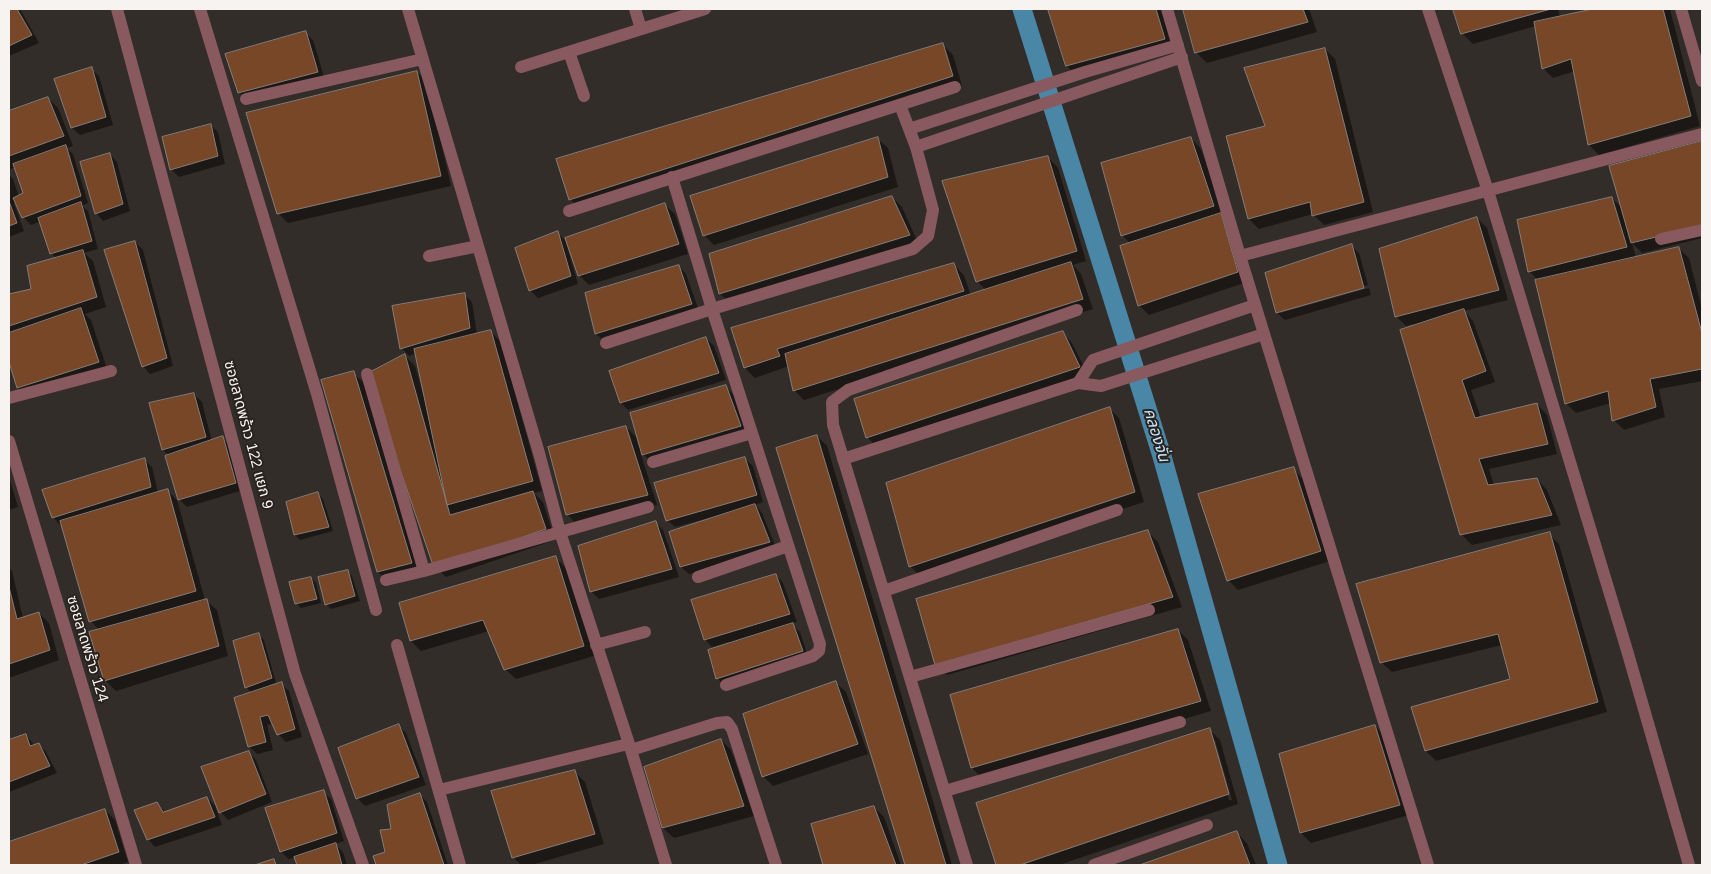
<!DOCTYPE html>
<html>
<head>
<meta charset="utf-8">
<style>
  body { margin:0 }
  #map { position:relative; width:1711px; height:874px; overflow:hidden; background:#332d2a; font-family:Helvetica,sans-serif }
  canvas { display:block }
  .frame { position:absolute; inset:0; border:10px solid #f7f3f0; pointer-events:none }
</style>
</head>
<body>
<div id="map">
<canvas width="1711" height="874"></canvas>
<div class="frame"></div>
</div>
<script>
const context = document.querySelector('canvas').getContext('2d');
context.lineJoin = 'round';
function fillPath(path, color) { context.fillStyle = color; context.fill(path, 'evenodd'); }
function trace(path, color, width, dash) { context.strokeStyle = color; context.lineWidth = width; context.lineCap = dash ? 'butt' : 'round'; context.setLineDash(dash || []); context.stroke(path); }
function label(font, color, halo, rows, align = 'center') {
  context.font = font + ' Helvetica,"Noto Sans Thai",sans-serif'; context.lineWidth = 4; context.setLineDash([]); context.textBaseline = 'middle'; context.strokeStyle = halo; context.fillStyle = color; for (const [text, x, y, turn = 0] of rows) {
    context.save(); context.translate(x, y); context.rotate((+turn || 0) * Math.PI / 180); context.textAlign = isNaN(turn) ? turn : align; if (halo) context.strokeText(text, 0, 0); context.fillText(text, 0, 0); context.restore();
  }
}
fillPath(new Path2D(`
  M 9,9 L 20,9 L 39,43 L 9,56 Z
  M 1049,9 L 1163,9 L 1174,49 L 1077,76 L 1067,66 Z
  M 1184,9 L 1309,9 L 1317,32 L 1207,63 L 1196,52 Z
  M 1455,9 L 1558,9 L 1560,17 L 1598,9 L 1670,9 L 1700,126 L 1599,155 L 1589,145 L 1575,71 L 1553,78 L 1543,68 L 1536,26 L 1473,44 L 1462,33 Z
  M 305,33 L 313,40 L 325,80 L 246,100 L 239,92 Z
  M 943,45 L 953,55 L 962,86 L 580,209 L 570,199 Z
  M 1325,49 L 1335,59 L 1373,212 L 1324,225 L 1313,214 L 1259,229 L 1249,219 L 1266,127 Z
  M 91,69 L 99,76 L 113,125 L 80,135 L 72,128 Z
  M 417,72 L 427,82 L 451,186 L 288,223 L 278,213 Z
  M 48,98 L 58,108 L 73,146 L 67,148 L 73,154 L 88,203 L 82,206 L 88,211 L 98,249 L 84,253 L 93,261 L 106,307 L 85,314 L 91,320 L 108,372 L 28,398 L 18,388 L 9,358 L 9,295 L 32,290 L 57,259 L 51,253 L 41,221 L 31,225 L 23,217 L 16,202 L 14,204 L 24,231 L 9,237 L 9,175 L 13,179 L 19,197 L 24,194 L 15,167 L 9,170 L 9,112 Z
  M 210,125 L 218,132 L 225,164 L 179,177 L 171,169 Z
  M 877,138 L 888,148 L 898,187 L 714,245 L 704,235 Z
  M 1191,138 L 1201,149 L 1247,282 L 1149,315 L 1139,305 L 1131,244 L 1122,235 Z
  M 1702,142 L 1702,238 L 1642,253 L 1632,243 L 1636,258 L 1678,248 L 1689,258 L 1702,309 L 1702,381 L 1659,389 L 1665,417 L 1624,430 L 1614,420 L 1611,403 L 1576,413 L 1566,403 L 1539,281 L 1529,271 L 1612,198 L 1622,208 L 1611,167 Z
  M 110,154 L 117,162 L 130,211 L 103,221 L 96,213 Z
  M 1048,157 L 1058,168 L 1086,261 L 1073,265 L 1081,274 L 1093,309 L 804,400 L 794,390 L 789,366 L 755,378 L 745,368 L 733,329 L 953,264 L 964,275 L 971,296 L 987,291 L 977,281 Z
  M 892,197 L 902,207 L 919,245 L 731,304 L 720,294 Z
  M 664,204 L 675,214 L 688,254 L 589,285 L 579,275 Z
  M 1477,218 L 1487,228 L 1508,300 L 1464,311 L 1473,321 L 1495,382 L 1471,390 L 1481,418 L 1537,404 L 1547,415 L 1557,454 L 1489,469 L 1494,485 L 1537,479 L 1547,490 L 1561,525 L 1472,545 L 1462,535 L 1413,324 L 1406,326 L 1396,316 Z
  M 557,233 L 565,240 L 578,284 L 538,298 L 530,290 Z
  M 135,242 L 143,250 L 173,366 L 150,374 L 143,366 Z
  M 1351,246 L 1359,253 L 1368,285 L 1280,311 L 1280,313 L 1369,288 L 1371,295 L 1285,320 L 1277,313 Z
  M 679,266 L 686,274 L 699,311 L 604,341 L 596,334 L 586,294 Z
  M 464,295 L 472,302 L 477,335 L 491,332 L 501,342 L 542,491 L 534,493 L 543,502 L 555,540 L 446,577 L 435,567 L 405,356 L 415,366 L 423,394 L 425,394 L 417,353 L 409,356 L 402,348 Z
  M 1062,332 L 1072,343 L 1089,377 L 877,447 L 867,437 Z
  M 706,338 L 714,346 L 726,380 L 628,410 L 621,403 Z
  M 353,373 L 364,383 L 422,573 L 388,582 L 378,572 Z
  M 726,387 L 736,397 L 750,436 L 653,464 L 640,451 L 657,505 L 577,525 L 567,514 L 626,427 L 636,437 L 638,445 L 641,445 Z
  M 194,394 L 202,402 L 212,442 L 222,438 L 230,445 L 243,490 L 187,507 L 179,499 L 170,456 L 163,450 L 151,404 Z
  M 1109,408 L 1119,418 L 1144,502 L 920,576 L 910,566 Z
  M 817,436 L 827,446 L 952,865 L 906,865 L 777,449 Z
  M 745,459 L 753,466 L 763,502 L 755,505 L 762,513 L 777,550 L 689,574 L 681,567 L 712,519 L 712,517 L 675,527 L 667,520 Z
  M 145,460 L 152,467 L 158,493 L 167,490 L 177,500 L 205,600 L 217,610 L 228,656 L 116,691 L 105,680 L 99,630 L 91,621 L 62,524 L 60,525 L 53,517 Z
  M 1293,469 L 1303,479 L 1330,561 L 1238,590 L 1228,580 Z
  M 9,477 L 18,507 L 9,510 Z
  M 318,494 L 323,499 L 333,531 L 300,540 L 295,535 L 288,502 Z
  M 655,522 L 663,530 L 679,577 L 599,599 L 592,592 L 580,547 Z
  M 1148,532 L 1158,542 L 1182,607 L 947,675 L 937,664 Z
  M 1549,534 L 1559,544 L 1607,712 L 1436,761 L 1426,751 L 1511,680 L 1502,645 L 1392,672 L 1381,662 Z
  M 556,558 L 566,568 L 594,656 L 516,679 L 505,669 L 489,631 L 421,651 L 411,641 L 400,604 Z
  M 9,568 L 12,571 L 23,618 L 39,613 L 49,623 L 59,660 L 9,678 Z
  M 347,571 L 352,576 L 360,601 L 331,609 L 326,604 Z
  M 776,575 L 783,583 L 797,622 L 791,623 L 800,632 L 809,659 L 725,686 L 717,678 L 730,644 L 729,642 L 712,647 L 705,639 Z
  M 311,578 L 316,583 L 321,603 L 301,608 L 296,603 Z
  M 1178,630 L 1188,640 L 1211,711 L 982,778 L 972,768 Z
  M 259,635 L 264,640 L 276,683 L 269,685 L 270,687 L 281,684 L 289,691 L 302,737 L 286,742 L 278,734 L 273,723 L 267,725 L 273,750 L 257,754 L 249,746 L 252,693 L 246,687 Z
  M 835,682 L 846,692 L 868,754 L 773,786 L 763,776 Z
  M 399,726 L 406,733 L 426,785 L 365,806 L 357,798 Z
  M 1375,726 L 1385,736 L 1409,815 L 1311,843 L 1301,833 Z
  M 1210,730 L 1220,740 L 1238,804 L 1059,865 L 997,865 L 978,804 ZM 1212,740 L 1215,740 L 1232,800 L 1229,800 Z
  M 26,735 L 35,746 L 39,744 L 46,752 L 57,773 L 9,792 L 9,741 Z
  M 721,740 L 731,750 L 754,816 L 674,838 L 663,828 L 646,768 Z
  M 248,752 L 256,760 L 272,802 L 228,820 L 221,812 Z
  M 575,772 L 585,782 L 604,844 L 531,865 L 521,865 L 513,857 Z
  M 323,792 L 331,799 L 344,841 L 335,844 L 343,852 L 347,865 L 298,865 L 296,857 L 289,859 L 281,852 L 266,809 Z
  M 419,794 L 427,802 L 448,865 L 377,865 L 374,857 L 386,853 L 392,830 Z
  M 207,798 L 215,806 L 222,825 L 155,847 L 148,839 L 157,803 L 166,813 Z
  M 874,807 L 884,817 L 901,865 L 825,865 L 813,825 Z
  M 105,810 L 115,820 L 128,862 L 119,865 L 9,865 L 9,843 Z
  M 1237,833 L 1247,843 L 1256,865 L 1144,865 Z`), '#0007');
trace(new Path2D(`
  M 1022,9 L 1161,453 L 1278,865`), '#4a86a6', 19);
const building = new Path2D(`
  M 9,9 L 17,9 L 32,35 L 9,46 Z
  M 1048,9 L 1156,9 L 1165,39 L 1066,66 Z
  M 1183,9 L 1303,9 L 1308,22 L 1195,53 Z
  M 1453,9 L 1551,9 L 1461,34 Z
  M 1593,9 L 1663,9 L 1691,116 L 1588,145 L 1571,59 L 1542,69 L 1534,22 Z
  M 306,31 L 318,72 L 238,93 L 225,54 Z
  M 943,43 L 953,76 L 569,200 L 556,159 Z
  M 1325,48 L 1364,202 L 1312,216 L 1310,202 L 1248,219 L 1226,136 L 1265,126 L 1244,68 Z
  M 92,67 L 106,117 L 71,128 L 54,79 Z
  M 417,71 L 441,176 L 277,214 L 246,113 Z
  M 48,97 L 64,136 L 9,156 L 9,111 Z
  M 211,124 L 218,156 L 170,170 L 162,137 Z
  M 878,137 L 888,177 L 703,236 L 690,196 Z
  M 1191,137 L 1214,206 L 1121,236 L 1101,163 Z
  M 1702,141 L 1702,226 L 1631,243 L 1609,166 Z
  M 66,145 L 81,196 L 22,218 L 13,198 L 23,193 L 13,164 Z
  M 110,153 L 123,204 L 95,214 L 80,162 Z
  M 1048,156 L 1077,251 L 976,282 L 942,181 Z
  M 892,196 L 910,235 L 719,294 L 709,254 Z
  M 1612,197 L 1627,247 L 1528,272 L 1517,220 Z
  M 9,201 L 17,223 L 9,226 Z
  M 81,202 L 92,241 L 50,254 L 38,218 Z
  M 665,203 L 679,244 L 578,276 L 565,238 Z
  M 1221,213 L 1238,272 L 1138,306 L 1120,246 Z
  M 1477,217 L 1499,290 L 1395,317 L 1379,249 Z
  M 558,231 L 571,276 L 529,291 L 515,248 Z
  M 135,241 L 167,358 L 142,367 L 104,250 Z
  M 1352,244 L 1364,288 L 1276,313 L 1265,273 Z
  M 1679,247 L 1702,333 L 1702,369 L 1650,379 L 1656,407 L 1612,421 L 1608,391 L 1565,404 L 1535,280 Z
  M 83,250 L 97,297 L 9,326 L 9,294 L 31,289 L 27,266 Z
  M 1071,262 L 1083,299 L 793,391 L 785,354 Z
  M 954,263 L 964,291 L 777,349 L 780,356 L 744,368 L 731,328 Z
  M 679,265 L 692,304 L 595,334 L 585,293 Z
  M 465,293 L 470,328 L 400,349 L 392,306 Z
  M 81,308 L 99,362 L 17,388 L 9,362 L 9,333 Z
  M 1464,309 L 1486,371 L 1462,380 L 1475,418 L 1537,403 L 1548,444 L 1479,459 L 1488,485 L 1537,478 L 1552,515 L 1460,535 L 1400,330 Z
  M 491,330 L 533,481 L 447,505 L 414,349 Z
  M 1063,331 L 1080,367 L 866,438 L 854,399 Z
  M 706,337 L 719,373 L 620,403 L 609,371 Z
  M 405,354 L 450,515 L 533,491 L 546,529 L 434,568 L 367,374 Z
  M 354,371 L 412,563 L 377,572 L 321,380 Z
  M 726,385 L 741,426 L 642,455 L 630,413 Z
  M 194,393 L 206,437 L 162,450 L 149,403 Z
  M 1110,407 L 1135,492 L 909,567 L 886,483 Z
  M 626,426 L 648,495 L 566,515 L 548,447 Z
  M 817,435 L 946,865 L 905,865 L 776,448 Z
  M 223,436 L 236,483 L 178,500 L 165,456 Z
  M 745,457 L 757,495 L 666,521 L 654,483 Z
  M 145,458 L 151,487 L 52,518 L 42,490 Z
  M 1294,467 L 1321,551 L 1227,581 L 1198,494 Z
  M 168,489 L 196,591 L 89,622 L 60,521 Z
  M 318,492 L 329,527 L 294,535 L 286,502 Z
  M 755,504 L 770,542 L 680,567 L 669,532 Z
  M 656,521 L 672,569 L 590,592 L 578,546 Z
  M 1148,530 L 1173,597 L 935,665 L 916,599 Z
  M 1550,532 L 1598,702 L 1425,751 L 1411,707 L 1510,679 L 1498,634 L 1380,663 L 1356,584 Z
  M 556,556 L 584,646 L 504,670 L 483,620 L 410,641 L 399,603 Z
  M 348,570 L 355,596 L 325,605 L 318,577 Z
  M 776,574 L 790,614 L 704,640 L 691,600 Z
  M 311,577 L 317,599 L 295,604 L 289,582 Z
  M 9,587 L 17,619 L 39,612 L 50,650 L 9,664 Z
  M 207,599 L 219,646 L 104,681 L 89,632 Z
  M 793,623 L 803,651 L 716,679 L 708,650 Z
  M 1178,629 L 1201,701 L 971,768 L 950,695 Z
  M 259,633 L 272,678 L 245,688 L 233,641 Z
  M 836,681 L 858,744 L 762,777 L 743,714 Z
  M 282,682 L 295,729 L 277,735 L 268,715 L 260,717 L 266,742 L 248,747 L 234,698 Z
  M 399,724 L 419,777 L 356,799 L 338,748 Z
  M 1375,725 L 1400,805 L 1300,833 L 1279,754 Z
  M 1210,728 L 1229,794 L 1020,865 L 996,865 L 976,803 Z
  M 26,734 L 30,746 L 39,743 L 50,766 L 9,782 L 9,740 Z
  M 721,739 L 744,806 L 662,828 L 644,767 Z
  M 249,751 L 266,794 L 219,813 L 201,767 Z
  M 575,770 L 595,834 L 512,858 L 491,791 Z
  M 324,790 L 337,833 L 280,852 L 265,808 Z
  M 420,793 L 444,865 L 376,865 L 373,856 L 385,852 L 380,830 L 391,829 L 387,805 Z
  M 207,797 L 215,817 L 147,840 L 134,810 L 157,802 L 163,812 Z
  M 874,806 L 896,865 L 823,865 L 811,824 Z
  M 105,809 L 119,852 L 81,865 L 9,865 L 9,842 Z
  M 1237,831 L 1250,865 L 1140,865 Z
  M 336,843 L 342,865 L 297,865 L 294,857 Z
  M 274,859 L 276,865 L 255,865 Z`);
fillPath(building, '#774727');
trace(building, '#857d79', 1);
trace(new Path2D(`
  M 117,9 L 295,674 L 363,865
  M 200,9 L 317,394 L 376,610
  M 408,9 L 539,453 L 560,532 L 631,750 L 666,865
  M 635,9 L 641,29
  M 1167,9 L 1240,256 L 1428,865
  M 1428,9 L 1488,191 L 1626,647 L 1689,865
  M 1681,9 L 1702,81
  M 569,52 L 584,96
  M 521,67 L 705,9
  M 246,99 L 423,59
  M 909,129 L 1085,72 L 1178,45
  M 916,147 L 1182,57
  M 672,177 L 712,309 L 820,644 L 819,651 L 813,656 L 726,685
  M 569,211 L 955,87
  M 1661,239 L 1702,230
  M 429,256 L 478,246
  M 1240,256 L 1702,134
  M 1255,305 L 1093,360 L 1078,383 L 1101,386 L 1264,334
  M 606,343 L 712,309 L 913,249 L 928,236 L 933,210 L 916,147 L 900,105
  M 367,374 L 424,571 L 648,507
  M 9,398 L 111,371
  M 9,441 L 136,865
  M 843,459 L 1078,383
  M 653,462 L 752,433
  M 698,577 L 788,546
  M 386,580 L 424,571
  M 884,591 L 1117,510
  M 397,645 L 460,865
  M 596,645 L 645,632
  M 910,677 L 1149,610
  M 631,750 L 717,723 L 727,722 L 732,729 L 776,865
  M 439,790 L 628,744
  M 945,791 L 1180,722
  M 967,865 L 833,425 L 832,402 L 848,390 L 1077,310
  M 1094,865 L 1207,825`), '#895960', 12);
label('15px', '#f7f3f0', '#292320', [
  ["ซอยลาดพร้าว 122 แยก 9",248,435,75],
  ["ซอยลาดพร้าว 124",87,649,73]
]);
label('italic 16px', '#c4e5f9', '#292320', [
  ["คลองจั่น",1156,435,73]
]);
</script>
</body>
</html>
